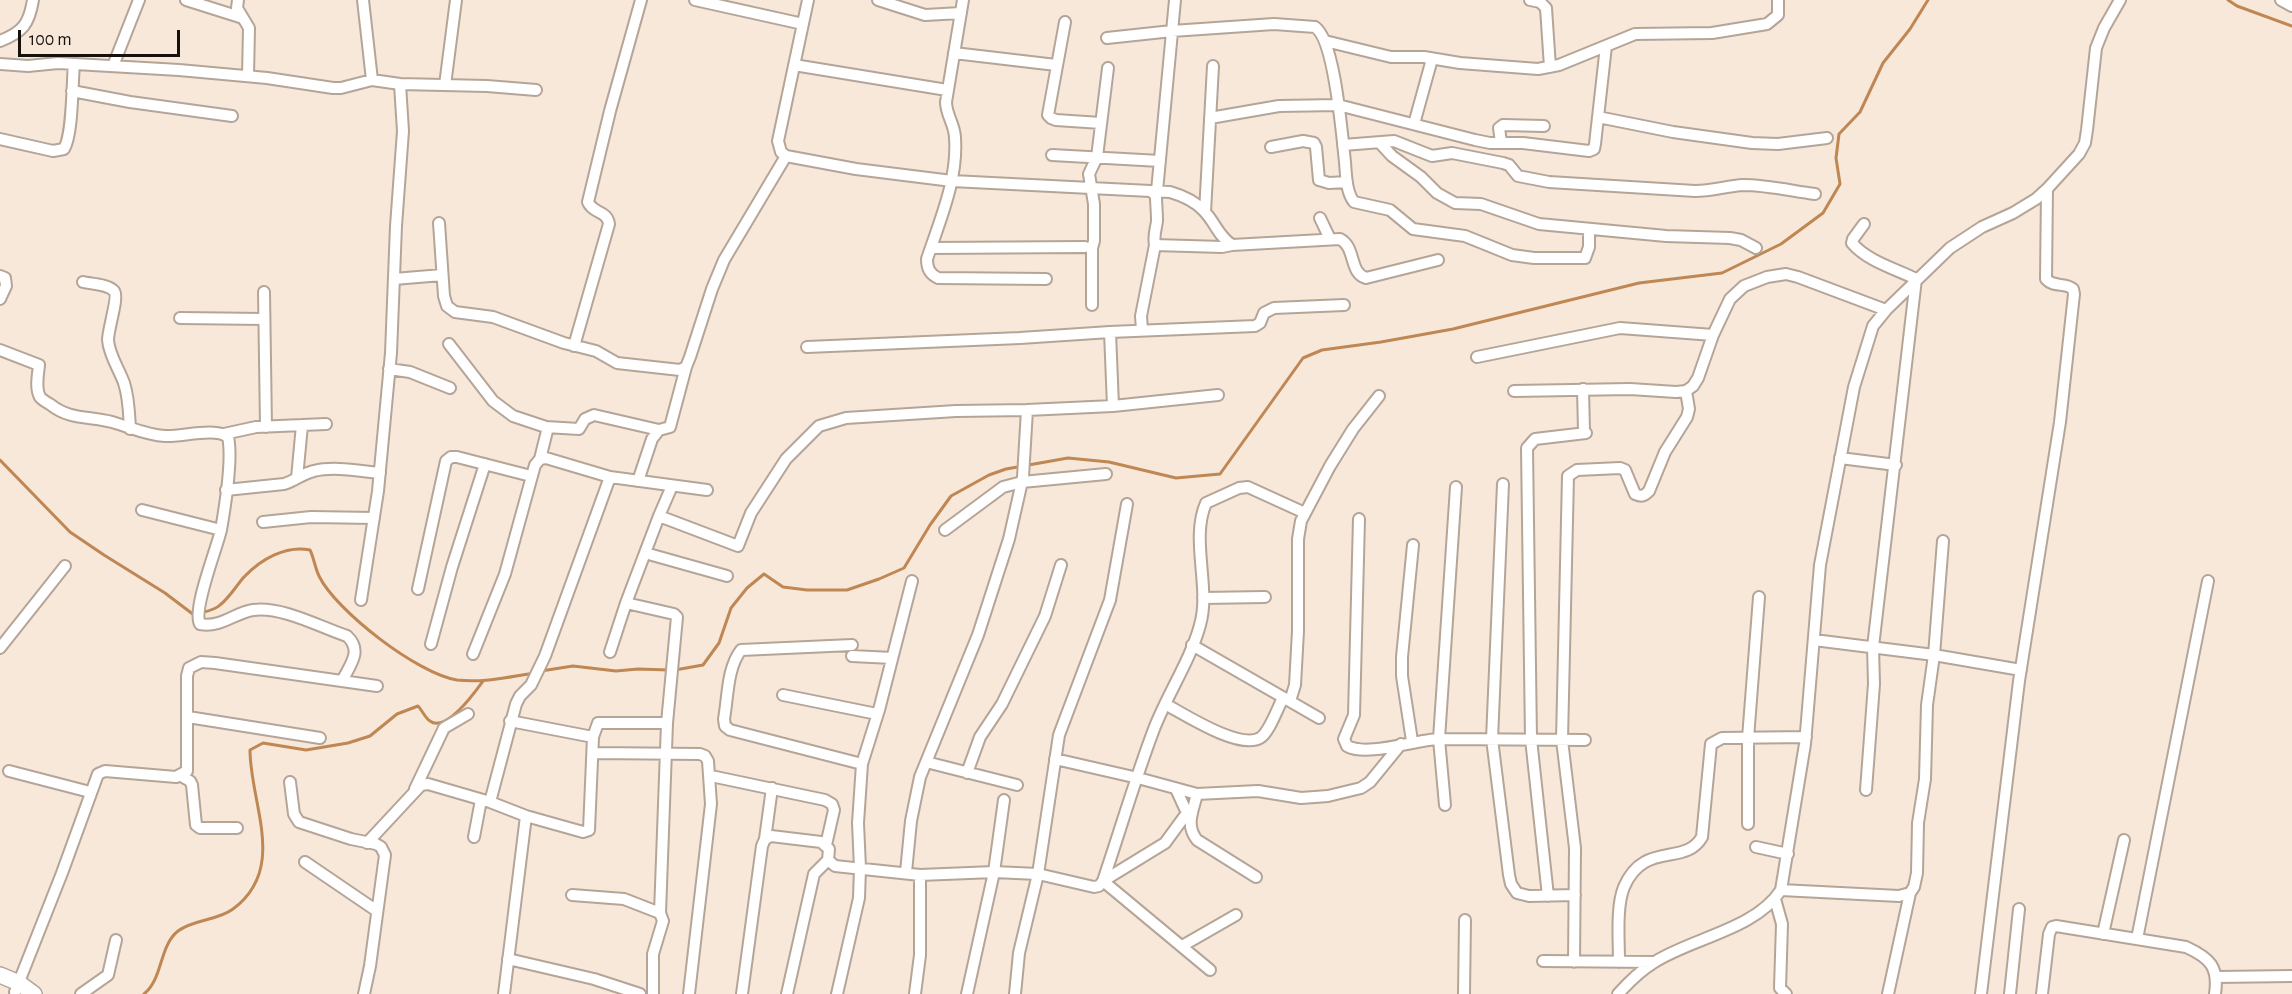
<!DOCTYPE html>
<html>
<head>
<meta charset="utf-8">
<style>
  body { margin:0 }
  #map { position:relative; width:2292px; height:994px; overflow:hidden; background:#f8e8da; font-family:"Alegreya Sans",sans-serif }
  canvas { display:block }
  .scale { position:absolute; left:18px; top:30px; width:162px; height:27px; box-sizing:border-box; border:3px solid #17110d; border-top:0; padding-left:8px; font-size:18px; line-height:21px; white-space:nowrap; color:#17110d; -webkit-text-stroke:4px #f8e8da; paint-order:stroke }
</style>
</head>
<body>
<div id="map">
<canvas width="2292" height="994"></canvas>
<div class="scale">100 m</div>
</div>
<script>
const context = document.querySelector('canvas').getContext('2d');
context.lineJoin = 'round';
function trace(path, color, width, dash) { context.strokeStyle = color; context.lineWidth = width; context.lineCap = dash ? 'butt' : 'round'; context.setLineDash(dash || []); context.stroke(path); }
trace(new Path2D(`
  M 2228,0 L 2237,6 L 2292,26
  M 0,460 L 70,532 L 104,555 L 165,593 L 194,615 C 202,612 214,611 220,605 C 230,597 236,586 244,577 C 261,559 286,545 310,550 C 314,558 315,568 319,576 C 336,611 418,674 457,680 C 483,683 509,677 535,673
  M 675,670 L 703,665 L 719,643 L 731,608 L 747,588 L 764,574 L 783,587 L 807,590 L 847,590 L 879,579 L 904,568 L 930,525 L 951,496 L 989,475 L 1006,469 L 1068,458 L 1109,462 L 1176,478 L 1220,474 L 1303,358 L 1322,350 L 1381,342 L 1453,329 L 1639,283 L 1722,273 L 1781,244 L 1823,213 L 1840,184 L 1836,158 L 1839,134 L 1860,112 L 1883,63 L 1910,29 L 1928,0
  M 541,671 L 573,666 L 616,671 L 638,669 L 669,670
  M 144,994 C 163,979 159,946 178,931 C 194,919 217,921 233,909 C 288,868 250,804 250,750 L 263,743 L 306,750 L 348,743 L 370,736 L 397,714 L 418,706 C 422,710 425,718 430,721 C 446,733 475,692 483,681`), '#bf8753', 3);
const street = new Path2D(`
  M 186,0 L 243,18
  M 238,0 L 237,8 L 249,28 L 248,76
  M 363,0 L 372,80
  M 695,0 L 803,24
  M 808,0 L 778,141 L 781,152 L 786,156 L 856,169 L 952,181 L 1170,192 C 1184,196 1195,201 1204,211 C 1215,222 1218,236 1232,245 L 1340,239 C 1356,247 1349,273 1366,278 L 1438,260
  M 878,0 L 925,15 L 961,13
  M 963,0 L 946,102 C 946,115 955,125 955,138 C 958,179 940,220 927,259 C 927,269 930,274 938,278 L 1046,279
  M 1530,0 L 1540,2 L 1546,8 L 1550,67
  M 2281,0 L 2292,6
  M 1065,22 L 1048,115 L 1051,118 L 1056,120 L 1101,123
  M 1107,38 L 1172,31 L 1274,24 L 1315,27 C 1335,40 1342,136 1345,162 C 1346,174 1346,192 1354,202 L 1390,210 L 1413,229 L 1465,236 L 1512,255 L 1534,258 L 1585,258 L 1589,247 L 1589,229
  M 0,41 C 23,32 29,24 33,0
  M 1325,41 L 1391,57 L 1424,57 L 1460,63 L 1538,69 L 1559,65 L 1635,34 L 1712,33 L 1767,24 L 1778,15 L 1778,0
  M 954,53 L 1056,65
  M 0,64 L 28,66 L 58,63 L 179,70 L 267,78 L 333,88 L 341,88 L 372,80 L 400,84 L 487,86 L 536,90
  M 794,65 L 947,90
  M 113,66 L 139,0
  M 445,85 L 456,0
  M 72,91 L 130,102 L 232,116
  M 1598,117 L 1673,132 L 1752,143 L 1778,144 L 1827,138
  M 1210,118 L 1279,106 L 1338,105 L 1475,140 L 1490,143 L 1523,143 L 1589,151 L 1594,149 L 1595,144 L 1606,46
  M 1414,124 L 1432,59
  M 0,139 L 53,151 L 64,149 C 73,134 72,84 74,64
  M 1501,142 L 1499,128 L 1503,125 L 1544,126
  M 1380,143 L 1392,156 L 1421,177 L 1437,193 L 1455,203 L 1481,204 L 1539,224 L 1666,236 L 1730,238 L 1741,240 L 1756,248
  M 1343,145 L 1394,141 L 1432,156 L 1452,153 L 1503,163 L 1509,165 L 1518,176 L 1549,182 L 1695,191 C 1712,191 1727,186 1743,185 C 1767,185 1792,191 1815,194
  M 1271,147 L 1303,141 L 1314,143 L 1316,147 L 1319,180 L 1329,183 L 1347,182
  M 1052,155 L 1160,161
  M 1205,212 L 1213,66
  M 1320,218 L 1330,239
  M 439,223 L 444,296 L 447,306 L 455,312 L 493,317 L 564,343 L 596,351 L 617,363 L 680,370 L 686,367 L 690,357 L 712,289 L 724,260 L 786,156
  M 1864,224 L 1853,239 L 1852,243 C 1867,261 1896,269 1916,279 L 1873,647 L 1874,684 L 1866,790
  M 1155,245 L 1222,247 L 1232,245
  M 931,248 L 1085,247
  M 0,276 L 5,278 L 6,286 L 0,299
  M 394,279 L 442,275
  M 83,282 C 91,284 108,284 114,291 C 119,297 108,329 108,340 C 109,355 119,369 124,383 C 129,398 129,413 130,429
  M 264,292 L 266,427
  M 1092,305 L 1092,248 L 1094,241 L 1094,204 L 1089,174 L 1097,157 L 1108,68
  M 180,318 L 264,319
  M 1142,330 L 1141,316 L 1155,245 C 1153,236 1156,229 1157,221 C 1157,212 1156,204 1156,196 L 1152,192 L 1157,191 L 1175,0
  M 1110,332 L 1255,326 L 1260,323 L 1264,313 L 1274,308 L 1344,305
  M 449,344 L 493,401 L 513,416 L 546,427 L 547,431 L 540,459
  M 574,346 L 609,224 C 607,210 593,214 588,202 L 610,111 L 641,0
  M 807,347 L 1020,338 L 1110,332 L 1113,406
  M 0,350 L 39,365 C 38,375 35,388 40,397 C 42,400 48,403 51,405 C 70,420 90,416 112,422 C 130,427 146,435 165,436 C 181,437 216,427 228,437 C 233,459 225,507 221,530 C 217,548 192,610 200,624 C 221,628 234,613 253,610 C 282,606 320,627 347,636 C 363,651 350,665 342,681
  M 1477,357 L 1620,328 L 1713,335
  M 389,369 L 410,372 L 450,388
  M 1514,391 L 1630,389 L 1676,392 L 1686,391 L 1693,386 L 1698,378 L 1713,335 L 1730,299 L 1744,286 L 1767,277 L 1786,274 L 1798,277 L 1886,310
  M 1027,410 L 1113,406 L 1218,395
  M 546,427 L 579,429 L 585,419 L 594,415 L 659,430 L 670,427 L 686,367
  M 224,434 L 256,427 L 326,424
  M 1840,458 L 1896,465
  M 297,478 L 302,425
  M 638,481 L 652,439 L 659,430
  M 1503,484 L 1492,739 L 1509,875 L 1511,884 L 1517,893 L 1529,896 L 1575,895
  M 226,490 L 284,484 C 295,481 303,473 314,471 C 334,466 359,471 380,473
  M 142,510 L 221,530
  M 659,516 L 738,546 L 751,513 L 786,459 L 819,426 L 846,418 L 956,411 L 1027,410 L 1023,477 L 1009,539 L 978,635 L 920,777 L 911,821 L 906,872
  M 1359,519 L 1354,715 L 1344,739 L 1347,746 C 1367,757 1414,740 1439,739 L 1585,740
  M 263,522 L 311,517 L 374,518
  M 945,530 L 1003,487 L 1022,482 L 1106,474
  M 645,553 L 727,576
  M 418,589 L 446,461 L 451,457 L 457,457 L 531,476
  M 1203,598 L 1265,597
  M 361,600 L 378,491 L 391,353 L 396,226 L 403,131 L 400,84
  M 626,603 L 659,516 L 672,486
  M 1814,640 L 1934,655 L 2021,670
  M 431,644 L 452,567 L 485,464
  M 852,645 L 741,650 C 727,668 728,697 724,719 L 725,726 L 730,730 L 862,764
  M 1192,645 L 1319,718
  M 0,648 L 65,566
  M 610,652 L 626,603 L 674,614 L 677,617 L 667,723
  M 473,654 L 505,574 L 535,465 L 540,459 L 546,458 L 610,477
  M 852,656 L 892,658
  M 783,695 L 877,714
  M 1290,701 L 1295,685 L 1298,631 L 1298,539 L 1301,521 L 1330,466 L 1353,429 L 1379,396
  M 1165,704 C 1184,714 1239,750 1260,738 C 1269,733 1278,707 1283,698
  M 188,717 L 320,738
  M 510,721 L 593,737
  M 1412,741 L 1402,676 L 1402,657 L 1413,545
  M 593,753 L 700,754 L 705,756 L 708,761 L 711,804 L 689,994
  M 1055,759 L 1138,778 L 1197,794 L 1258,791 L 1301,798 L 1328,796 L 1361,788 L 1370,782 L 1401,744
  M 926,762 L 1017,785
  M 9,771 L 90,792
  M 967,773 L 980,737 L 1002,704 L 1045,616 L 1061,565
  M 181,776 L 190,781 L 192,785 L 196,825 L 200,828 L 237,828
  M 711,776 L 825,800 L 832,804 L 834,810 L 826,845
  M 290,782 L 294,814 L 299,822 L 351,839 L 376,844 L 381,847 L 385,855 L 370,966 L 364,994
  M 415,789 L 444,728 L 468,714
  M 1176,789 L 1187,813 L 1165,843 L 1103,881 L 1210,970
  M 1197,794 C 1193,811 1185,825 1197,840 L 1256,877
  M 490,802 L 516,704 L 520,696 L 531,685 L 545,656 L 610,477 L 707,490
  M 1445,805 L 1439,739 L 1456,487
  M 526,816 L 583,832 L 589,830 L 593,737 L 598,723 L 667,723 L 660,913
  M 1748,824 L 1748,738 L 1759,597
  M 474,837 L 481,800
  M 765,839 L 772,788
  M 367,843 L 421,785 L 428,784 L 490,802 L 526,816 L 504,994
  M 1756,847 L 1788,854
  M 305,862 L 377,911
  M 920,875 L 994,872 L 1038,874 L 1094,887 L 1099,886 L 1103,881 C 1120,831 1135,779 1154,729 C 1167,695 1191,659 1200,625 C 1211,588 1190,539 1206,503 L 1239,488 L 1248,487 L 1305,513
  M 1781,890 L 1899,896 L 1910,893 L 1914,887 L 1917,873 L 1918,823 L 1925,779 L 1927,705 L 1934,655 L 1943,541
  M 572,895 L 624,899 L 660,913 L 663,921 L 653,954 L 653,994
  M 1548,896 L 1531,739 L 1527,448 L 1535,439 L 1586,433 L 1584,431 L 1583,389
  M 1775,899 L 1782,924 L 1780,988 L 1786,994
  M 2103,934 L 2124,840
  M 2137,939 L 2208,581
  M 1182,946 L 1236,915
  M 508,959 L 594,979 L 640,994
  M 1543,961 L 1653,962
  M 1574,962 L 1575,848 L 1562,740 L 1568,476 L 1577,470 L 1620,468 L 1625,470 L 1635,494 C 1642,497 1644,496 1649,491 L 1665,452 L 1687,417 L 1689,409 L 1686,391
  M 1619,962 C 1619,941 1616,906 1624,887 C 1644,840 1685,867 1702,837 L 1711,744 L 1722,738 L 1806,737
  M 2217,977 L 2292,976
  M 15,992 L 62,873 L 98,774 L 105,771 L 176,777 L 187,771 L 187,676 L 189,668 L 201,662 L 215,663 L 377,686
  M 81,994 L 108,975 L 116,940
  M 742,994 L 762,846 L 765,839 L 771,836 L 821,842 L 829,849 L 828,860 L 835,866 L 920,875 L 920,955 L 915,994
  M 787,994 L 814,874 L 828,860
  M 837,994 L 859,898 L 860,868 L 858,823 L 862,764 L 879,710 L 912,581
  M 967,994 L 994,872 L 1004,800
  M 1015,994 L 1019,953 L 1038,874 L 1059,735 L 1110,600 L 1127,504
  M 1464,994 L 1465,920
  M 1618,994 C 1628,983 1640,971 1653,963 C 1691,938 1755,930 1781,890 L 1805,744 L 1820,565 L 1854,387 L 1873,326 L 1886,310 L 1950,248 L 1982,227 L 2013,213 L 2036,199 L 2047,189 L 2079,154 L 2085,143 L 2087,130 L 2096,48 L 2104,28 L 2120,0
  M 1888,994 L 1910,893
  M 1981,994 L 2019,681 L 2060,422 L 2074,294 L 2073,289 C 2065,282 2054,288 2046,279 L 2047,189
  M 2010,994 L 2019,909
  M 2042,994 L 2049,934 L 2052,927 L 2056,926 L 2186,947 C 2210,958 2219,967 2215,994`);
const primary = new Path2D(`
  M 0,975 L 19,983 L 34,994`);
trace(street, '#b4a598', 14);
trace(primary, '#b4a598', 18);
trace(street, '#fff', 10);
trace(primary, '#fff', 15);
</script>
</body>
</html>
